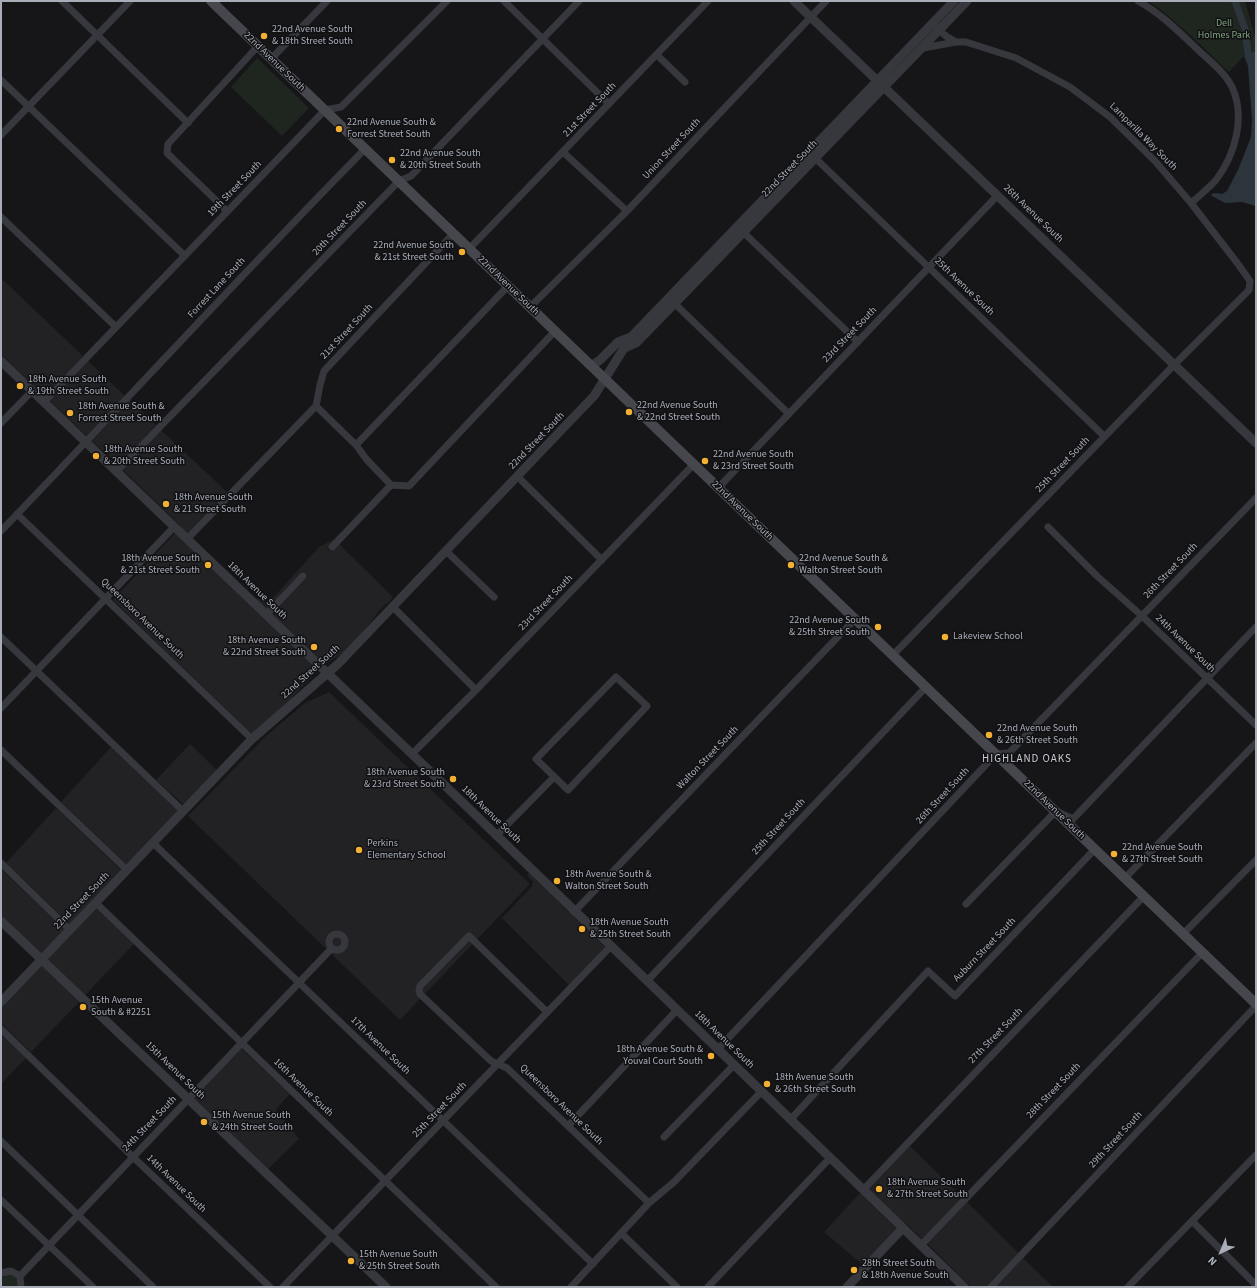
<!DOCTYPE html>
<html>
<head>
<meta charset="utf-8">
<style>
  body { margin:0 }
  #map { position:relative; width:1257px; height:1288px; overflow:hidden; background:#161618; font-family:"Source Sans 3",sans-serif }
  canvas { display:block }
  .frame { position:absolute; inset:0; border:2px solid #a8adb8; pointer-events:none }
  .north { position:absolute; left:1201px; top:1232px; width:40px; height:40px; -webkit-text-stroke:3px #111113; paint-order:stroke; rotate:224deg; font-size:11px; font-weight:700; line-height:16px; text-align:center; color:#a8adb8 }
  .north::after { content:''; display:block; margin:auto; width:14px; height:18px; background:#a8adb8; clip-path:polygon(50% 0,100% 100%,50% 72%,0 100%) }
</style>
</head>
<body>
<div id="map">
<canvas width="1257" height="1288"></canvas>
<div class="frame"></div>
<div class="north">N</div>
</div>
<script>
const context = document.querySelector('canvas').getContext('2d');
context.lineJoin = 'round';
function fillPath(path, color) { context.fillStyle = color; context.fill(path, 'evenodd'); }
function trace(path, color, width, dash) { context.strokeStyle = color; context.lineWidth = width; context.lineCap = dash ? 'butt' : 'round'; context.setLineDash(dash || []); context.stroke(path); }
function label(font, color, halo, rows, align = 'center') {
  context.font = font + ' "Source Sans 3",sans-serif'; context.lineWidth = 3; context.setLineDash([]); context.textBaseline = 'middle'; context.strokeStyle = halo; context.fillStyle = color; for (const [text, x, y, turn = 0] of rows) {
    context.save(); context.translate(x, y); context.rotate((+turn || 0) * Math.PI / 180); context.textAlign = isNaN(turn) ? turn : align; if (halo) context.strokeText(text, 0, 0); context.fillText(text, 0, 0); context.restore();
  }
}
fillPath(new Path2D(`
  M 1,278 L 83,356 L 45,396 L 1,354 Z
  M 88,361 L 125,396 L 87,436 L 50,401 Z
  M 130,400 L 156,425 L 118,465 L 92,441 Z
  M 161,430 L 227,492 L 187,534 L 180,527 L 181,526 L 123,470 Z
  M 175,533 L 318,670 L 283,707 L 252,734 L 113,600 Z
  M 334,539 L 327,548 L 331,552 L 339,544 L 393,597 L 388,603 L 381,608 L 365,630 L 342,654 L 324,665 L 271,615 L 308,576 L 303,571 L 266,610 L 254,598 L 266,600 L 272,599 L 319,547 Z
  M 329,692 L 530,884 L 400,1020 L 188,816 L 267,735 L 305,703 Z
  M 190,744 L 217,770 L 184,805 L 156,780 Z
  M 111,747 L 178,811 L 127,865 L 61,802 Z
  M 56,808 L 122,871 L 70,924 L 6,863 Z
  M 1,869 L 65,930 L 42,954 L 1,915 Z
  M 529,873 L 605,947 L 569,985 L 502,918 L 532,886 L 533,881 L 527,876 Z
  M 96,908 L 134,944 L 85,995 L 47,959 Z
  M 41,965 L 80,1001 L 31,1052 L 1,1023 L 1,1007 Z
  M 1,1034 L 26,1058 L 1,1084 Z
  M 241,1048 L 290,1094 L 276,1109 L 299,1139 L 268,1169 L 193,1098 Z
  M 910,1146 L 962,1197 L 922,1239 L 905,1222 L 903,1224 L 868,1190 Z
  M 860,1193 L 897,1229 L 863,1265 L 824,1232 Z
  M 967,1202 L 1018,1253 L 986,1287 L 971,1287 L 927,1243 Z
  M 1023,1258 L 1053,1287 L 996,1287 Z`), '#222225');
fillPath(new Path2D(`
  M 1148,1 L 1245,1 L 1256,40 L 1255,50 L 1244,56 L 1229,72 C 1203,48 1178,21 1148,1 Z
  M 257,58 L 309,108 L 282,136 L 231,87 Z
  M 9,1273 L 19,1279 L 20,1287 L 1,1287 L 1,1277 Z`), '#1e261f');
fillPath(new Path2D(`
  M 1256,50 L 1256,206 L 1242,202 L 1225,203 L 1212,196 L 1211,194 L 1216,193 L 1222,194 L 1227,191 L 1238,170 L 1251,137 L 1252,120 L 1248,66 L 1244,56 Z`), '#2c353c');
trace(new Path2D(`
  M 1235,1 L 1245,29 L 1248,53`), '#2c353c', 7);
trace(new Path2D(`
  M 62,1 L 188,123
  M 504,1 L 609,104
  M 1138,1 C 1160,13 1177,30 1195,47 C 1207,59 1225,72 1232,87 C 1246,117 1235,155 1216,180 C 1209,188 1199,196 1191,203
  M 936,28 L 946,36 L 956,42
  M 657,55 L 685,82
  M 271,59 L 327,1
  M 1,80 L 185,256
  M 1,135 L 130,1
  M 563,152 L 627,211
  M 812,155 L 1104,436
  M 227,211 L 167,153 L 168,144 L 258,46
  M 1,217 L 116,327
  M 741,230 L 858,342
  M 469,249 L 708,1
  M 672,301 L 789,414
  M 530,307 L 627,211 L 826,1
  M 44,402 L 325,110 L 341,107 L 447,1
  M 316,406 L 356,445 L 367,460 L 391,485 L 409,486 L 555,331
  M 1,423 L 32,391
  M 356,445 L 508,286
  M 116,472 L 399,181 L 411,176 L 579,1
  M 517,476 L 602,560
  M 718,488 L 997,196
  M 17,514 L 252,739
  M 1048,527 L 1097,576 L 1142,616 L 1256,725
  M 1,531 C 123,404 242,274 365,149
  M 187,539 L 316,406 L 320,385 L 324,371 L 453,234
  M 332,547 L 391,485
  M 446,551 L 494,597
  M 393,607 L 476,690
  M 266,615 L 303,576
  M 1,637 L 183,811
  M 893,655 L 1174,365 L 1249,290 L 1250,281 L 1238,264 L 1191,203 L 1155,161 L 1110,117 L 1070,87 L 1016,58 L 966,42 L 956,42 L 923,48
  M 616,677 L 647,706 L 568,790 L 536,759 Z
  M 1,708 L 174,527
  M 1,750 L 127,870
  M 412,754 L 476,690 L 694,464
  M 496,836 L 554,777
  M 153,843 L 593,1264
  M 1,863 L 70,930
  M 1125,878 L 1256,743
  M 96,903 L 496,1287
  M 966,904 L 1056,811 L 1073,819 L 1256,627
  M 574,912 L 855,619
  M329 942a8 8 0 1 1 16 0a8 8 0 1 1-16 0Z
  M 1183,934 L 1256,860
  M 647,981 L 926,687
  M 547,1012 L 469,936 L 420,986 L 419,990 L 420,994 L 491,1061 L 507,1068 L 649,1203
  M 1,1029 L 133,1157 L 270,1287
  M 717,1050 L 996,754 L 1009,753 L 1256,498
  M 790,1120 L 928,971 L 955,996 L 1095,849
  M 568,1126 L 677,1010
  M 664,1137 L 734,1065
  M 1,1141 L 153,1287
  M 863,1190 L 1144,896
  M 1,1200 L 93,1287
  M 1192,1221 L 1256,1285
  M 621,1233 L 677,1287
  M 921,1245 L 1203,952
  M 1,1273 L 11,1271 L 20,1276
  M 21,1287 L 20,1276 L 332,948
  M 283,1287 L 611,946
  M 571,1287 L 649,1203 L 674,1182 L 761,1092
  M 708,1287 L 830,1158
  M 991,1287 L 1256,1006
  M 1128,1287 L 1256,1155`), '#37383d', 7);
trace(new Path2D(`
  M 794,1 L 1256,443
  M 625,348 L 636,343 L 674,304 L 967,1
  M 1,361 L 459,799 L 964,1287
  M 591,366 L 600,360 L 618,342 L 631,337
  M 1,921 L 386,1287
  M 1,1002 L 252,739 L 338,664 L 568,423 L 594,396 L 631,337 L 954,1
  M 847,1287 L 903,1228`), '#37383d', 9);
trace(new Path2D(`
  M 211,1 L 1256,1004`), '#45474d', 10);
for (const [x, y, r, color] of [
  [264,36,4,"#f2b134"],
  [339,129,4,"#f2b134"],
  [392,160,4,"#f2b134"],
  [462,252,4,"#f2b134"],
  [20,386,4,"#f2b134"],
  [629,412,4,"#f2b134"],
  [70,413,4,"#f2b134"],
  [96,456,4,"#f2b134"],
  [705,461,4,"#f2b134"],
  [166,504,4,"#f2b134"],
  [208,565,4,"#f2b134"],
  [791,565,4,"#f2b134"],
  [878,627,4,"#f2b134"],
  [945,637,4,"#f2b134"],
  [314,647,4,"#f2b134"],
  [989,735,4,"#f2b134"],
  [453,779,4,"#f2b134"],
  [359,850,4,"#f2b134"],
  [1114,854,4,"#f2b134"],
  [557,881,4,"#f2b134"],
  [582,929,4,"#f2b134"],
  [83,1007,4,"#f2b134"],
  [711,1056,4,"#f2b134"],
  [767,1084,4,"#f2b134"],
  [204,1122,4,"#f2b134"],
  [879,1189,4,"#f2b134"],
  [351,1261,4,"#f2b134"],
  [854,1270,4,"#f2b134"]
]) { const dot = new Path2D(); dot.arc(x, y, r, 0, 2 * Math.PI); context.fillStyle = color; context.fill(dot); trace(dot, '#111113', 1.5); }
label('10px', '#7fa381', '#111113', [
  ["Dell",1224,24],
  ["Holmes Park",1224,36]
]);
label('10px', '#a8adb8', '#111113', [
  ["22nd Avenue South",272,30],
  ["& 18th Street South",272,42],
  ["22nd Avenue South &",347,123],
  ["Forrest Street South",347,135],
  ["22nd Avenue South",400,154],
  ["& 20th Street South",400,166],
  ["22nd Avenue South",454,246,"right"],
  ["& 21st Street South",454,258,"right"],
  ["18th Avenue South",28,380],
  ["& 19th Street South",28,392],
  ["22nd Avenue South",637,406],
  ["& 22nd Street South",637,418],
  ["18th Avenue South &",78,407],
  ["Forrest Street South",78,419],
  ["18th Avenue South",104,450],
  ["& 20th Street South",104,462],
  ["22nd Avenue South",713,455],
  ["& 23rd Street South",713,467],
  ["18th Avenue South",174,498],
  ["& 21 Street South",174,510],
  ["18th Avenue South",200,559,"right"],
  ["& 21st Street South",200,571,"right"],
  ["22nd Avenue South &",799,559],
  ["Walton Street South",799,571],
  ["22nd Avenue South",870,621,"right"],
  ["& 25th Street South",870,633,"right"],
  ["Lakeview School",953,637],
  ["18th Avenue South",306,641,"right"],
  ["& 22nd Street South",306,653,"right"],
  ["22nd Avenue South",997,729],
  ["& 26th Street South",997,741],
  ["18th Avenue South",445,773,"right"],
  ["& 23rd Street South",445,785,"right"],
  ["Perkins",367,844],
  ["Elementary School",367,856],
  ["22nd Avenue South",1122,848],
  ["& 27th Street South",1122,860],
  ["18th Avenue South &",565,875],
  ["Walton Street South",565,887],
  ["18th Avenue South",590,923],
  ["& 25th Street South",590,935],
  ["15th Avenue",91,1001],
  ["South & #2251",91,1013],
  ["18th Avenue South &",703,1050,"right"],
  ["Youval Court South",703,1062,"right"],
  ["18th Avenue South",775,1078],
  ["& 26th Street South",775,1090],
  ["15th Avenue South",212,1116],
  ["& 24th Street South",212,1128],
  ["18th Avenue South",887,1183],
  ["& 27th Street South",887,1195],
  ["15th Avenue South",359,1255],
  ["& 25th Street South",359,1267],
  ["28th Street South",862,1264],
  ["& 18th Avenue South",862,1276]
], 'left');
label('10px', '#a8adb8', '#111113', [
  ["22nd Avenue South",274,62,44],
  ["21st Street South",590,110,-46],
  ["Lamparilla Way South",1143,137,45],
  ["Union Street South",672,149,-47],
  ["22nd Street South",790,169,-46],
  ["19th Street South",235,189,-46],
  ["26th Avenue South",1033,214,44],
  ["20th Street South",340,228,-46],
  ["22nd Avenue South",508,286,44],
  ["25th Avenue South",964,287,44],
  ["Forrest Lane South",217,288,-47],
  ["21st Street South",347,332,-47],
  ["23rd Street South",850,335,-46],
  ["22nd Street South",537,441,-46],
  ["25th Street South",1063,465,-46],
  ["22nd Avenue South",742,511,44],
  ["26th Street South",1171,571,-46],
  ["18th Avenue South",257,591,44],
  ["23rd Street South",546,603,-46],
  ["Queensboro Avenue South",142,619,44],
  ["24th Avenue South",1185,644,44],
  ["22nd Street South",311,672,-42],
  ["Walton Street South",708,758,-46],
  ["26th Street South",943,796,-47],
  ["22nd Avenue South",1054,810,44],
  ["18th Avenue South",491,815,44],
  ["25th Street South",779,827,-47],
  ["22nd Street South",82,901,-46],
  ["Auburn Street South",985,950,-46],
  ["27th Street South",996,1036,-46],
  ["18th Avenue South",724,1040,44],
  ["17th Avenue South",380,1046,44],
  ["15th Avenue South",175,1071,44],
  ["16th Avenue South",303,1088,44],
  ["28th Street South",1054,1091,-46],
  ["Queensboro Avenue South",561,1105,44],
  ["25th Street South",440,1110,-46],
  ["24th Street South",150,1124,-46],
  ["29th Street South",1116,1140,-47],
  ["14th Avenue South",176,1184,44]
]);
context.letterSpacing = '1px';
label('11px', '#c9ccd4', '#111113', [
  ["HIGHLAND OAKS",1027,760]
]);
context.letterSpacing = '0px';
</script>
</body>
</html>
